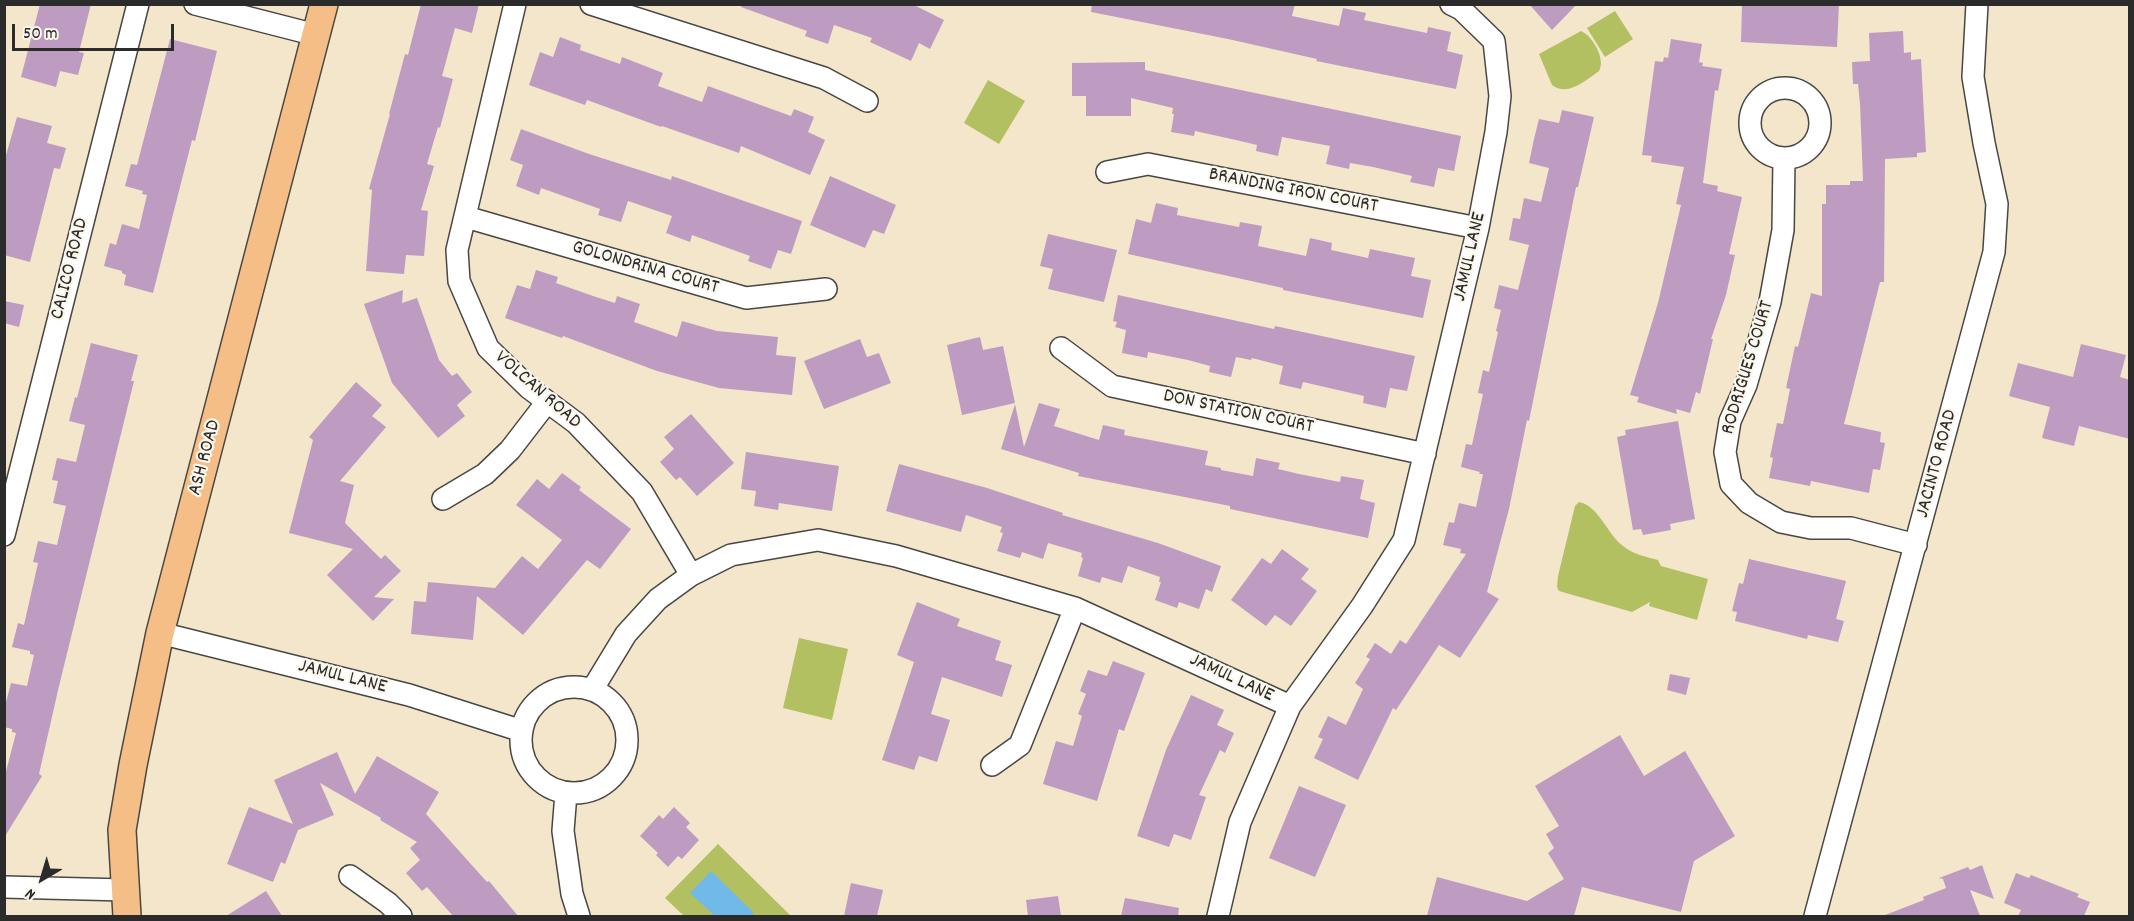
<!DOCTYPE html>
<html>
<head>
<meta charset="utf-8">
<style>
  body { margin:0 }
  #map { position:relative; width:2134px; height:921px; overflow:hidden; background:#f3e6cb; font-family:Dekko,sans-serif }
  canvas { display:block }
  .frame { position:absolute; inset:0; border:6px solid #2b2b2b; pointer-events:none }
  .north { position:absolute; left:12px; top:849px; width:60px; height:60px; -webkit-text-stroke:4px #fbf7ec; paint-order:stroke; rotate:218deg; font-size:16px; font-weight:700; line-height:24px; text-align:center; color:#2b2b2b }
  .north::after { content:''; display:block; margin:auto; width:21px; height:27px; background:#2b2b2b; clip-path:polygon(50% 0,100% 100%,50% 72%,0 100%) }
  .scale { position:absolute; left:12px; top:24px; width:162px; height:27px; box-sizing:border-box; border:3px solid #2b2b2b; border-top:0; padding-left:8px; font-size:18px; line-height:21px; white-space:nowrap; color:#2b2b2b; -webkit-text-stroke:4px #fbf7ec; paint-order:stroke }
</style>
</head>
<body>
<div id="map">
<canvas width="2134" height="921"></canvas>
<div class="frame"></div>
<div class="north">N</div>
<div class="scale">50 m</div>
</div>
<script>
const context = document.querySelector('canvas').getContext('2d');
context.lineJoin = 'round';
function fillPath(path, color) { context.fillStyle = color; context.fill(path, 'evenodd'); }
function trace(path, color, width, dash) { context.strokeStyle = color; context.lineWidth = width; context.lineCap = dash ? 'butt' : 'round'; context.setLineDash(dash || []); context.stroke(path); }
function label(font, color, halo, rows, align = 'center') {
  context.font = font + ' Dekko,sans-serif'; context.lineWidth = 4.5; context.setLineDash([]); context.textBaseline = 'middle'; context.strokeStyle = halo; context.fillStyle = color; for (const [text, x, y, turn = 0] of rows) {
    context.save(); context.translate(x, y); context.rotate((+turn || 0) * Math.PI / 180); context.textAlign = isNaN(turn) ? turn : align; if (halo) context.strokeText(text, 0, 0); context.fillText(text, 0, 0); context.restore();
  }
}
fillPath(new Path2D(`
  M 1615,11 L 1633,39 L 1605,57 L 1587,28 Z
  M 1581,31 C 1593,36 1606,60 1599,71 C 1586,80 1568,97 1552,85 L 1539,54 Z
  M 988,80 L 1025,101 L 999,144 L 964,123 Z
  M 1579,502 C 1599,506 1607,534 1623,546 C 1633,554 1646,557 1658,560 L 1661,566 L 1708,579 L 1697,620 L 1649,606 L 1650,602 L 1632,612 L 1559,591 L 1557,587 L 1558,576 L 1575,506 Z
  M 799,638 L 848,649 L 832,720 L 783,708 Z
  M 718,844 L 791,916 L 684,916 L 665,898 Z`), '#b2c062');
fillPath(new Path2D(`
  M 711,871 L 754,913 L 750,916 L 715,916 L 690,893 Z`), '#70b9e8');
fillPath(new Path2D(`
  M 40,4 L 91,4 L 79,52 L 84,53 L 78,75 L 60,71 L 56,87 L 21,77 Z
  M 421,4 L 479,4 L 472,33 L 455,28 L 442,76 L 453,79 L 440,128 L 438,127 L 427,164 L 434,166 L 421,210 L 428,211 L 424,256 L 406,255 L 404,274 L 366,271 L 372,190 L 369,189 L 390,114 L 389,114 L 405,54 L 408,55 Z
  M 742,4 L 912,4 L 944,20 L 930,49 L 919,43 L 911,61 L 870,42 L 872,38 L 834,25 L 828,44 L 805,36 L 807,31 L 741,7 Z
  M 1092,4 L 1295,4 L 1292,16 L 1339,26 L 1343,8 L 1366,13 L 1364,20 L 1427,33 L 1428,27 L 1451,32 L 1447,51 L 1463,55 L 1456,89 L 1316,61 L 1317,59 L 1228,39 L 1091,12 Z
  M 1529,4 L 1577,4 L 1552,30 Z
  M 1742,4 L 1839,4 L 1837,47 L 1741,42 Z
  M 1903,31 L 1904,53 L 1911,52 L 1911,60 L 1921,59 L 1926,152 L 1917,153 L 1917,157 L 1885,159 L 1884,282 L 1880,282 L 1844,424 L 1881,432 L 1880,442 L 1885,443 L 1880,470 L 1873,469 L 1869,493 L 1811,481 L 1810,486 L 1769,478 L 1773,458 L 1770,457 L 1777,423 L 1783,424 L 1790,389 L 1786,388 L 1795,346 L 1798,347 L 1811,293 L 1822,296 L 1822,204 L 1826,204 L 1826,185 L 1850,185 L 1850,181 L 1863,181 L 1860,104 L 1858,84 L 1853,84 L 1852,62 L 1870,61 L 1869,33 Z
  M 560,37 L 581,45 L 580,50 L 620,64 L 622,57 L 663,73 L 658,86 L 702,102 L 708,86 L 791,116 L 794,109 L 814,117 L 808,132 L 825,140 L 810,175 L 741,146 L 739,153 L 662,126 L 661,127 L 587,100 L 585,105 L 529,85 L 540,52 L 553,57 Z
  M 170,39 L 217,51 L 195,141 L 192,140 L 153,293 L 124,285 L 126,275 L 122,273 L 122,271 L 104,266 L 110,243 L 116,245 L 122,224 L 139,229 L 147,195 L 142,194 L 143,191 L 125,186 L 131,164 L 137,165 Z
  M 1671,39 L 1702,44 L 1699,62 L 1703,63 L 1702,66 L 1722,69 L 1718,91 L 1715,90 L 1703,183 L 1718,186 L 1717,191 L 1742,197 L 1729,254 L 1735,255 L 1726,295 L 1711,339 L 1713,339 L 1700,394 L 1696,392 L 1690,413 L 1676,409 L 1677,414 L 1637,402 L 1639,397 L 1630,395 L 1658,303 L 1681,205 L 1676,204 L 1684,167 L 1651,162 L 1652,156 L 1642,155 L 1655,61 L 1663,62 L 1664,57 L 1668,58 Z
  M 1145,62 L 1145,70 L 1461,136 L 1454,171 L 1438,168 L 1434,187 L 1410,182 L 1412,176 L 1373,167 L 1350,163 L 1349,169 L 1326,164 L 1330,146 L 1282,137 L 1278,156 L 1256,151 L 1257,145 L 1236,140 L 1195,131 L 1194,136 L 1171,132 L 1174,114 L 1172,114 L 1173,108 L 1131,98 L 1131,116 L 1086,116 L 1086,96 L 1072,96 L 1072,63 Z
  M 1562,110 L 1594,117 L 1578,187 L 1576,187 L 1529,421 L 1527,420 L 1509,509 L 1487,592 L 1499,599 L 1460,658 L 1439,645 L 1396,710 L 1393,708 L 1358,780 L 1314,758 L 1323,739 L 1318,737 L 1328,716 L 1346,725 L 1363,689 L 1355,683 L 1370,659 L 1366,657 L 1375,643 L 1391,654 L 1400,640 L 1406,644 L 1466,554 L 1460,553 L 1461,549 L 1443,545 L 1449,522 L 1454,523 L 1459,503 L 1476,507 L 1483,474 L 1479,474 L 1480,472 L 1461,467 L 1466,444 L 1472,445 L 1483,394 L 1478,393 L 1483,370 L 1489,372 L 1498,332 L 1496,331 L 1501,310 L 1494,308 L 1499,285 L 1518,290 L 1529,245 L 1509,240 L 1513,218 L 1520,219 L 1524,198 L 1541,202 L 1549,168 L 1529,163 L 1534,139 L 1539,119 L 1559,123 Z
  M 17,117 L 52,126 L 47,143 L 66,148 L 60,169 L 54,168 L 30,262 L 4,255 L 4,162 Z
  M 521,129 L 589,154 L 671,180 L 672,176 L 802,221 L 791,254 L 778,250 L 771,269 L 748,261 L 750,256 L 692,235 L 690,242 L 666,233 L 672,216 L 628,201 L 621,222 L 598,215 L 600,209 L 541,188 L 539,195 L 516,186 L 523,165 L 510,160 Z
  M 830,176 L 896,205 L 884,234 L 873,230 L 865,248 L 810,225 Z
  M 1156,203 L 1178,208 L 1177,215 L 1239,227 L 1240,222 L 1262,226 L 1258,246 L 1306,256 L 1310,238 L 1332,243 L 1331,250 L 1368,258 L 1370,249 L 1415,258 L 1411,276 L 1431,280 L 1423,318 L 1283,290 L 1283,288 L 1128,254 L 1136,219 L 1151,223 Z
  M 1048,234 L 1117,250 L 1104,302 L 1048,289 L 1053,269 L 1040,266 Z
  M 536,270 L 558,277 L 556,283 L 596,297 L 615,303 L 617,296 L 640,304 L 634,322 L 677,337 L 682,321 L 717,331 L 778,337 L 776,355 L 796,357 L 792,395 L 719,388 L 657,371 L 563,336 L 562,338 L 505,318 L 517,285 L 530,289 Z
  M 403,290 L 402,303 L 417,298 L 439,360 L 452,376 L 457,373 L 472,392 L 457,405 L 465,416 L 438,438 L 392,383 L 364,304 Z
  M 1118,295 L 1274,329 L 1275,326 L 1415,356 L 1407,391 L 1390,388 L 1386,408 L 1363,403 L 1364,396 L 1303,382 L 1301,389 L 1279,384 L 1283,366 L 1252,358 L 1251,360 L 1236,357 L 1231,377 L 1209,372 L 1210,366 L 1188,360 L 1148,352 L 1147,358 L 1122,353 L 1126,330 L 1115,327 L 1117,322 L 1113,321 Z
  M 4,301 L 24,305 L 19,327 L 4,323 Z
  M 980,337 L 983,350 L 1003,346 L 1015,403 L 962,415 L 947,345 Z
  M 860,339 L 867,357 L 879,353 L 891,383 L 824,409 L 804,361 Z
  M 91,343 L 138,355 L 131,381 L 134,381 L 59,686 L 39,774 L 42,776 L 4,838 L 4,779 L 16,733 L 12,732 L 12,729 L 4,727 L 4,710 L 11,683 L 27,686 L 34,655 L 30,654 L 30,651 L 12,647 L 18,623 L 24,625 L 38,563 L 33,562 L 38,541 L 57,545 L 66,506 L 53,503 L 58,481 L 52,480 L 57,458 L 76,462 L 85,425 L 69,421 L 75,397 L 77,398 Z
  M 2081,344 L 2126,355 L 2120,377 L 2130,380 L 2130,439 L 2079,426 L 2074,446 L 2042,438 L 2050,407 L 2009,396 L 2018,363 L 2073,377 Z
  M 356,382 L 382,405 L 372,416 L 386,427 L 340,481 L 354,485 L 345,523 L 381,559 L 385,555 L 401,571 L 374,597 L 394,599 L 373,621 L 327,575 L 353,549 L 289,533 L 313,440 L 309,437 Z
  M 1039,403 L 1060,409 L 1054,426 L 1099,440 L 1103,425 L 1125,430 L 1124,435 L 1208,451 L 1205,465 L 1221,468 L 1221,470 L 1253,476 L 1256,458 L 1280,463 L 1278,469 L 1299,474 L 1340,482 L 1341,476 L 1364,480 L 1360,499 L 1375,503 L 1368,538 L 1230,509 L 1230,506 L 1078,476 L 1079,473 L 1001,449 L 1015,404 L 1024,447 Z
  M 691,414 L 734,463 L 697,496 L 680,477 L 676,480 L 660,462 L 674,449 L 664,437 Z
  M 1678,421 L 1695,519 L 1670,524 L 1671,530 L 1643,535 L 1641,529 L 1633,530 L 1617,437 L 1626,435 L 1625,430 Z
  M 746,452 L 839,466 L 832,511 L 779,503 L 778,510 L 754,506 L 756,491 L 741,489 Z
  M 899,464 L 987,488 L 1063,513 L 1062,515 L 1158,543 L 1221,566 L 1212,592 L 1206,589 L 1199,609 L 1179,602 L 1177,608 L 1155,600 L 1161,582 L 1159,582 L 1160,577 L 1128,566 L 1122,583 L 1102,577 L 1100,583 L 1078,576 L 1083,558 L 1081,557 L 1082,553 L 1048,543 L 1043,559 L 1022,552 L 1020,558 L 997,551 L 1003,533 L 1000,532 L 1002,527 L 966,515 L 961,532 L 886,511 Z
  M 562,473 L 581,487 L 579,490 L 631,529 L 600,569 L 587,560 L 523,635 L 477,596 L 473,640 L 411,634 L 414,601 L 426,602 L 428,582 L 495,588 L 522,556 L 538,569 L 562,540 L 516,505 L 537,479 L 549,489 Z
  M 1282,549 L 1309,569 L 1301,579 L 1317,591 L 1291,626 L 1275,615 L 1266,626 L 1231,600 L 1262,558 L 1271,564 Z
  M 1749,559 L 1846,581 L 1836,619 L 1844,621 L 1838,642 L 1808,635 L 1807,639 L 1735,621 L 1737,612 L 1732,611 L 1739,583 L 1743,584 Z
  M 917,602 L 960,619 L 957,626 L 1001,641 L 995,660 L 1012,665 L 1002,697 L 942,677 L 931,714 L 950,720 L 937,762 L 919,756 L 914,770 L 882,760 L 914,662 L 897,655 Z
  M 1113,661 L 1145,673 L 1124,731 L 1119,729 L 1097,801 L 1043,784 L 1056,741 L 1073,746 L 1082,716 L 1078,714 L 1086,694 L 1080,691 L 1088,670 L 1107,676 Z
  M 1670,674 L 1690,678 L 1686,695 L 1667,690 Z
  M 1191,695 L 1224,710 L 1217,725 L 1234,733 L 1225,753 L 1220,750 L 1199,795 L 1206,797 L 1191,840 L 1174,834 L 1169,847 L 1137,836 L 1166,750 Z
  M 1620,735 L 1644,776 L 1685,751 L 1735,836 L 1694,861 L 1681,912 L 1582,887 L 1574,916 L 1427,916 L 1437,877 L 1527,901 L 1564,879 L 1548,853 L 1554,848 L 1546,834 L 1559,826 L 1535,786 Z
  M 337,752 L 355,794 L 377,756 L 439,792 L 426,814 L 487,882 L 489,881 L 518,916 L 453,916 L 427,887 L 422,891 L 406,873 L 420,860 L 410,848 L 417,842 L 380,820 L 381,818 L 320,783 L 334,815 L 298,830 L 285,864 L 281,862 L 273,882 L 227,864 L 249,807 L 293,824 L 274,780 Z
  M 1299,786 L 1346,805 L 1315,877 L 1269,858 Z
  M 674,807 L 690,823 L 686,827 L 699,840 L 682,859 L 678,856 L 668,867 L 656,855 L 658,853 L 640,836 L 659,815 L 663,819 Z
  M 1982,865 L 1994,899 L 1970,890 L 1980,916 L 1885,916 L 1885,915 L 1924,900 L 1923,897 L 1946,888 L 1943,879 L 1939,878 L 1968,867 L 1970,870 Z
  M 2016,873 L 2029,878 L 2031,875 L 2079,894 L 2077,897 L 2090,902 L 2084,916 L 2018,916 L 2021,910 L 2004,903 Z
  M 851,883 L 883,890 L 877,916 L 844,916 Z
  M 266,891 L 282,916 L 226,916 Z
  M 1058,896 L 1061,916 L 1028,916 L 1026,900 Z
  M 1125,898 L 1179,908 L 1178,916 L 1121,916 Z`), '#be9cc2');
const minor = new Path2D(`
  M 195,4 L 316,35
  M 515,4 L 457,250 L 459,281 L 488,348 L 529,388 L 576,423 L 642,492 L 691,575
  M 591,4 L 824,78 L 867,101
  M1750 123a35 35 0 1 1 70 0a35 35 0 1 1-70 0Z
  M 1784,158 L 1783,230 L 1770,302 L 1746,385 L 1730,421 L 1725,452 L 1731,484 L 1749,503 L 1781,522 L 1811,528 L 1851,528 L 1916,545
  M 1107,172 L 1148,164 L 1478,228
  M 466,217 L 746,298 L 826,289
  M 1061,348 L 1112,386 L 1425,454
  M 443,499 L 485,474 L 510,450 L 547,402
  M 4,535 L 138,4
  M 160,633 L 409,695 L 522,731
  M521 740a53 53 0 1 1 106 0a53 53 0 1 1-106 0Z
  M 592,690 L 626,634 L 658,599 L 691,575 L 731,555 L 818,540 L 896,556 L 1075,608 L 1290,706 L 1362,606 L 1404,540 L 1478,228 L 1496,132 L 1500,96 L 1494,41 L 1461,9 L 1451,4
  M 992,765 L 1020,745 L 1075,608
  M 566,793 L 563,831 L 572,894 L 579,916
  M 350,876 L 388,903 L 401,916
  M 4,887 L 125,890
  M 1218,916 L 1240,822 L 1290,706
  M 1815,916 L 1994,252 L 1997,204 L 1984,143 L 1973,77 L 1977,4`);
const major = new Path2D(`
  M 127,916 L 122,830 L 133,765 L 160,633 L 324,4`);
trace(minor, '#494743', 24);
trace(major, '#494743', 30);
trace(minor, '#fff', 21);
trace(major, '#f5be86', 27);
label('20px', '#2b2b2b', '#fbf7ec', [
  ["BRANDING IRON COURT",1293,192,11],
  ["JAMUL LANE",1471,257,-77],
  ["CALICO ROAD",71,269,-76],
  ["GOLONDRINA COURT",645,269,16],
  ["RODRIGUES COURT",1749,368,-73],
  ["VOLCAN ROAD",537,391,41],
  ["DON STATION COURT",1238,413,12],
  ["ASH ROAD",206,458,-75],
  ["JACINTO ROAD",1938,464,-75],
  ["JAMUL LANE",342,678,14],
  ["JAMUL LANE",1231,679,25]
]);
</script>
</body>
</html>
